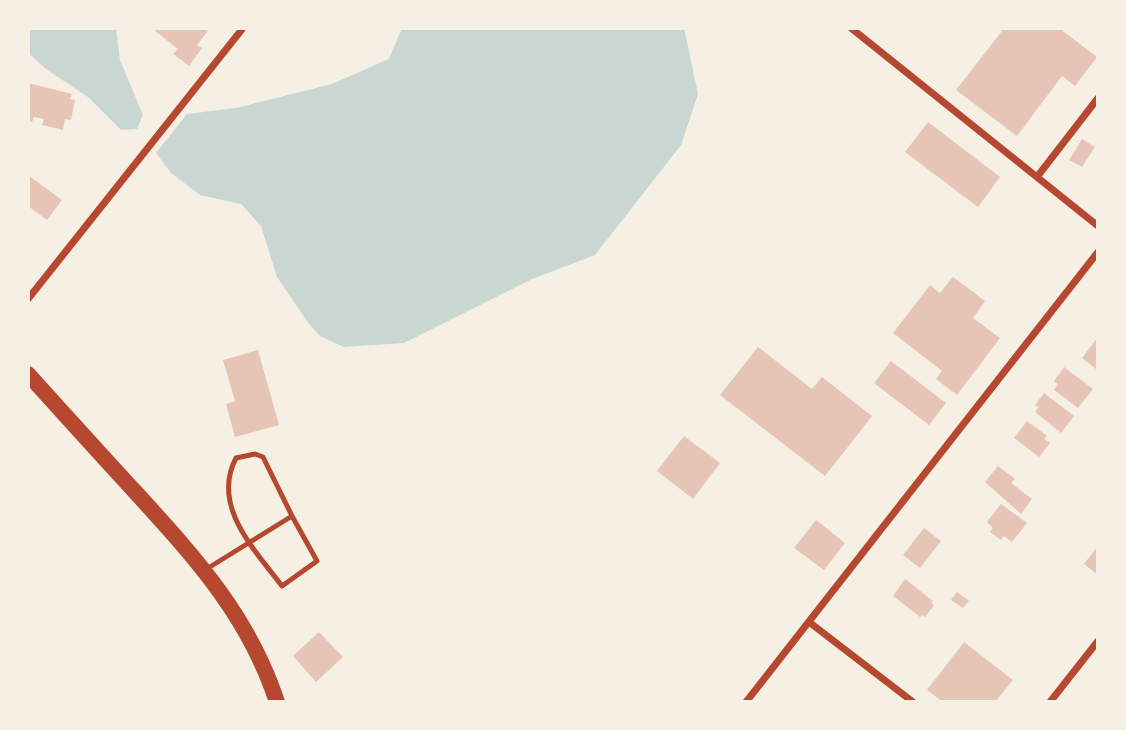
<!DOCTYPE html>
<html>
<head>
<meta charset="utf-8">
<style>
  body { margin:0 }
  #map { position:relative; width:1126px; height:730px; overflow:hidden; background:#f6efe4; font-family:"Space Grotesk",sans-serif }
  canvas { display:block }
  .frame { position:absolute; inset:0; border:30px solid #f6efe4; pointer-events:none }
</style>
</head>
<body>
<div id="map">
<canvas width="1126" height="730"></canvas>
<div class="frame"></div>
</div>
<script>
const context = document.querySelector('canvas').getContext('2d');
context.lineJoin = 'round';
function fillPath(path, color) { context.fillStyle = color; context.fill(path, 'evenodd'); }
function trace(path, color, width, dash) { context.strokeStyle = color; context.lineWidth = width; context.lineCap = dash ? 'butt' : 'round'; context.setLineDash(dash || []); context.stroke(path); }
fillPath(new Path2D(`
  M 28,28 L 116,28 L 120,60 L 143,115 L 137,129 L 121,130 L 88,97 L 46,69 L 28,53 Z
  M 402,28 L 684,28 L 698,94 L 681,145 L 595,255 L 532,279 L 404,343 L 344,347 L 320,336 L 309,324 L 277,277 L 261,226 L 241,204 L 200,195 L 171,173 L 156,153 L 187,114 L 236,108 L 332,84 L 389,59 Z`), '#c9d6d2');
fillPath(new Path2D(`
  M 157,28 L 210,28 L 197,45 L 202,48 L 189,66 L 173,54 L 178,49 L 155,31 Z
  M 999,28 L 1059,28 L 1097,57 L 1075,86 L 1062,76 L 1017,136 L 956,90 L 1002,31 Z
  M 28,83 L 72,94 L 70,99 L 75,100 L 71,120 L 65,119 L 63,130 L 42,125 L 44,119 L 34,117 L 32,122 L 28,121 Z
  M 928,122 L 1000,177 L 978,207 L 905,152 Z
  M 1082,139 L 1095,147 L 1082,167 L 1069,160 Z
  M 28,175 L 62,200 L 47,220 L 28,206 Z
  M 953,277 L 985,301 L 973,318 L 1000,338 L 957,395 L 936,379 L 942,371 L 893,333 L 930,285 L 940,293 Z
  M 1098,337 L 1098,366 L 1096,369 L 1082,358 Z
  M 758,347 L 812,389 L 822,377 L 872,416 L 825,476 L 720,395 Z
  M 258,350 L 279,425 L 235,437 L 226,404 L 235,401 L 223,360 Z
  M 891,361 L 946,403 L 929,425 L 874,383 Z
  M 1064,367 L 1093,389 L 1078,408 L 1054,390 L 1058,384 L 1054,381 Z
  M 1044,393 L 1074,416 L 1061,433 L 1035,412 L 1039,407 L 1035,405 Z
  M 1027,421 L 1047,436 L 1044,439 L 1050,443 L 1039,457 L 1014,438 Z
  M 684,436 L 720,463 L 693,499 L 657,471 Z
  M 998,466 L 1015,479 L 1011,483 L 1032,499 L 1021,514 L 985,482 Z
  M 1001,504 L 1027,523 L 1012,542 L 1004,536 L 1001,540 L 990,532 L 993,528 L 987,522 Z
  M 816,520 L 845,543 L 824,570 L 794,548 Z
  M 924,528 L 941,541 L 920,568 L 903,555 Z
  M 1098,546 L 1098,575 L 1084,564 Z
  M 905,579 L 933,601 L 931,603 L 934,605 L 925,617 L 922,615 L 920,617 L 893,596 Z
  M 957,592 L 969,601 L 963,608 L 951,600 Z
  M 319,632 L 343,657 L 316,682 L 293,656 Z
  M 964,642 L 1013,680 L 995,702 L 943,702 L 927,690 Z`), '#e6c5b7');
trace(new Path2D(`
  M 205,570 L 292,516 L 317,561 L 282,586 C 254,549 211,506 236,458 L 255,454 L 263,457 L 292,516`), '#b5482f', 5);
trace(new Path2D(`
  M 851,28 L 1098,226
  M 1037,177 L 1098,98
  M 28,299 L 243,28
  M 809,622 L 913,702
  M 746,702 L 1098,252
  M 1050,702 L 1098,641`), '#b5482f', 7);
trace(new Path2D(`
  M 28,374 C 65,415 102,456 139,496 C 198,561 249,617 277,702`), '#b5482f', 16);
</script>
</body>
</html>
